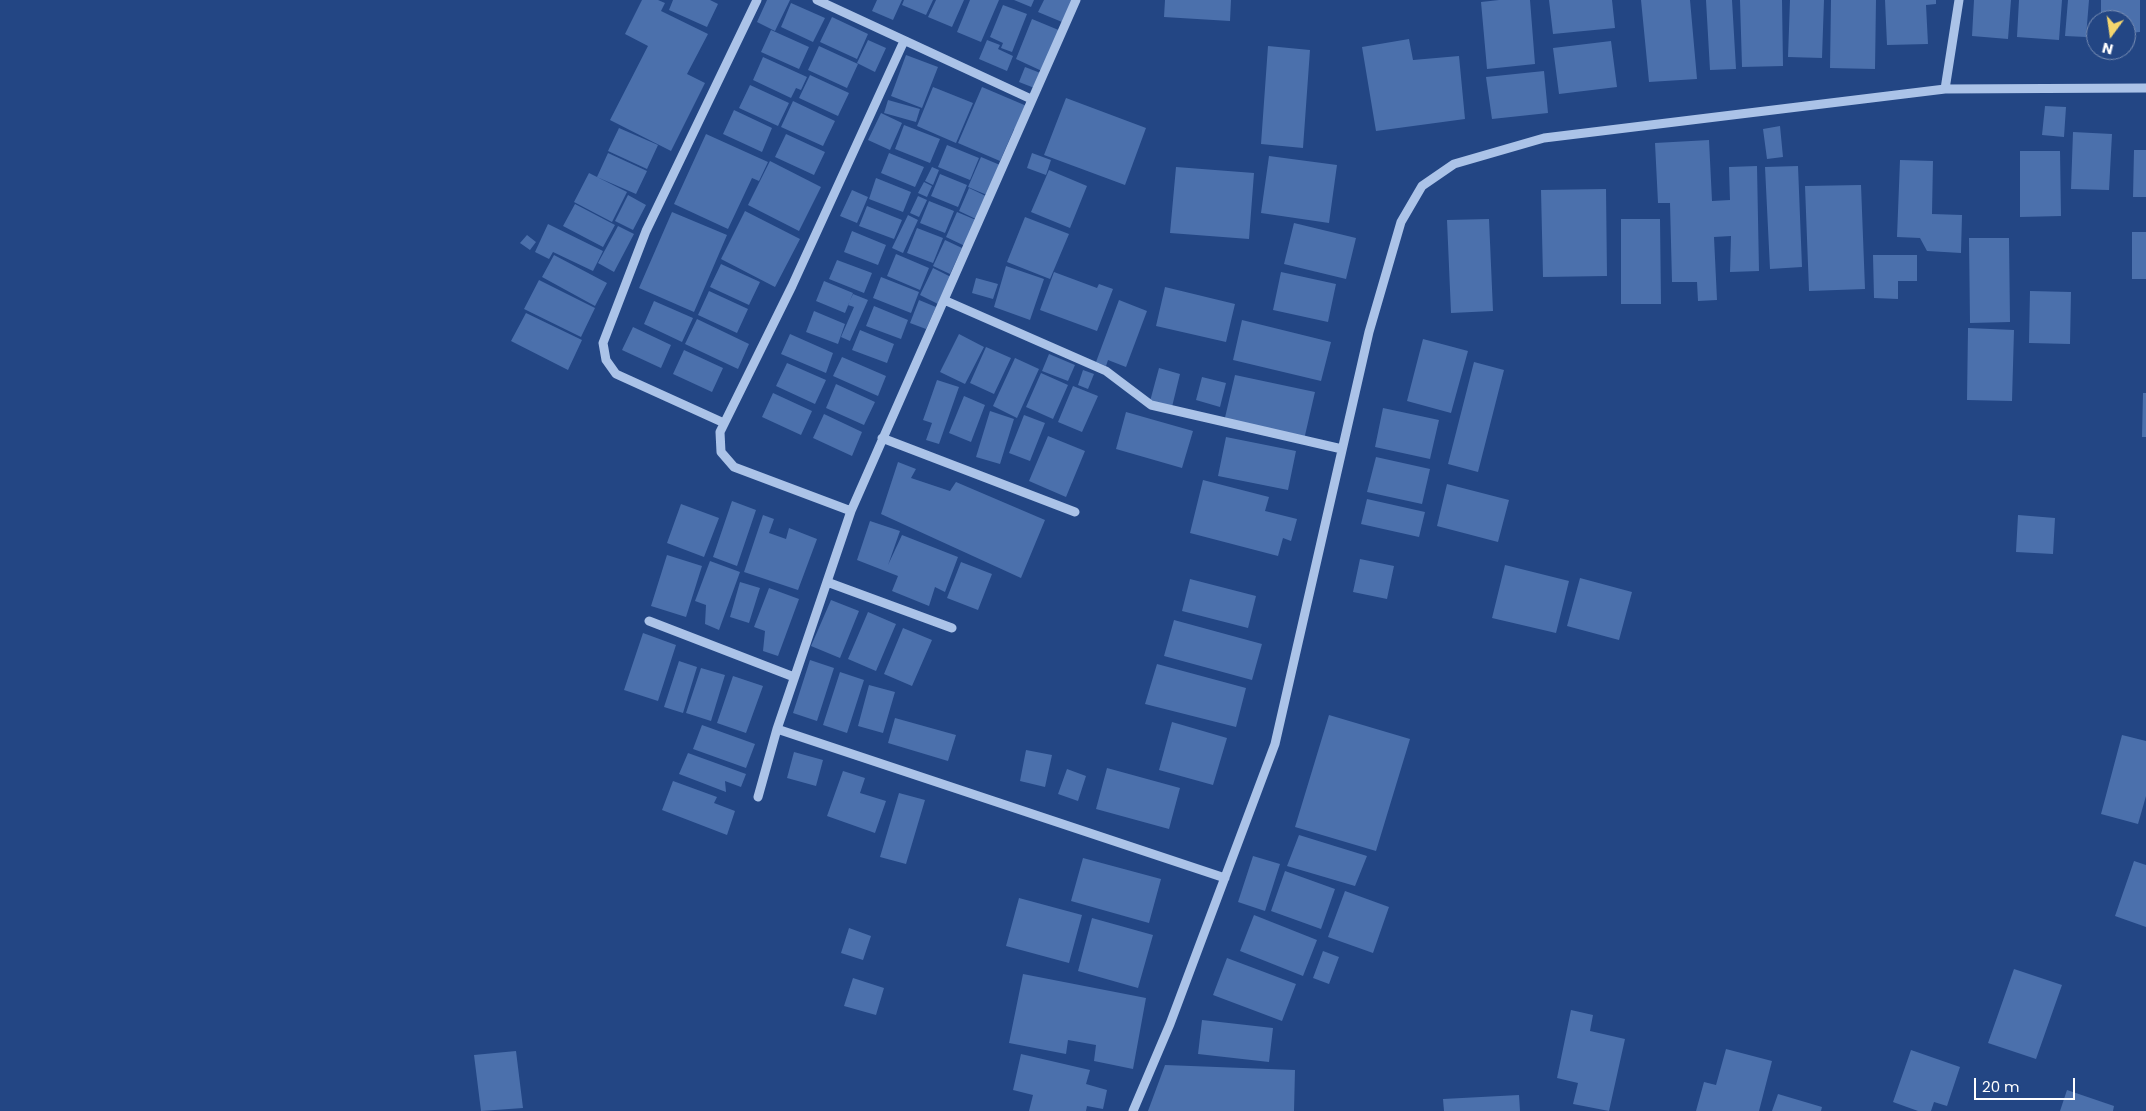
<!DOCTYPE html>
<html>
<head>
<meta charset="utf-8">
<style>
  body { margin:0 }
  #map { position:relative; width:2146px; height:1111px; overflow:hidden; background:#234684; font-family:Poppins,sans-serif }
  canvas { display:block }
  .north { position:absolute; left:2086px; top:10px; width:50px; height:50px; box-sizing:border-box; background:#234684; border:1px solid #7b90b5; border-radius:50%; rotate:194deg; font-size:14px; font-weight:700; line-height:20px; text-align:center; color:#fff }
  .north::after { content:''; display:block; margin:auto; width:18px; height:22px; background:#f4d66e; clip-path:polygon(50% 0,100% 100%,50% 72%,0 100%) }
  .scale { position:absolute; left:1974px; top:1078px; width:101px; height:22px; box-sizing:border-box; border:2px solid #fff; border-top:0; padding-left:6px; font-size:15px; line-height:18px; white-space:nowrap; color:#fff; -webkit-text-stroke:4px #234684; paint-order:stroke }
</style>
</head>
<body>
<div id="map">
<canvas width="2146" height="1111"></canvas>
<div class="north">N</div>
<div class="scale">20 m</div>
</div>
<script>
const context = document.querySelector('canvas').getContext('2d');
context.lineJoin = 'round';
function fillPath(path, color) { context.fillStyle = color; context.fill(path, 'evenodd'); }
function trace(path, color, width, dash) { context.strokeStyle = color; context.lineWidth = width; context.lineCap = dash ? 'butt' : 'round'; context.setLineDash(dash || []); context.stroke(path); }
fillPath(new Path2D(`
  M 642,0 L 658,0 L 665,3 L 661,11 L 708,34 L 687,74 L 705,83 L 671,151 L 610,120 L 648,46 L 625,34 Z
  M 673,0 L 710,0 L 718,4 L 707,27 L 669,10 Z
  M 767,0 L 790,0 L 775,31 L 757,22 Z
  M 877,0 L 902,0 L 893,20 L 872,11 Z
  M 904,0 L 933,0 L 926,15 L 902,5 Z
  M 936,0 L 964,0 L 952,27 L 928,17 Z
  M 970,0 L 999,0 L 981,42 L 957,32 Z
  M 1014,0 L 1034,0 L 1031,7 Z
  M 1044,0 L 1072,0 L 1062,22 L 1038,12 Z
  M 1165,0 L 1231,0 L 1230,21 L 1164,17 Z
  M 1499,0 L 1530,0 L 1535,64 L 1487,69 L 1481,2 Z
  M 1549,0 L 1612,0 L 1615,28 L 1553,34 Z
  M 1641,0 L 1690,0 L 1697,79 L 1649,82 Z
  M 1706,0 L 1732,0 L 1736,69 L 1710,70 Z
  M 1740,0 L 1782,0 L 1783,66 L 1742,67 Z
  M 1790,0 L 1824,0 L 1822,58 L 1788,57 Z
  M 1831,0 L 1876,0 L 1875,69 L 1830,68 Z
  M 1885,0 L 1936,0 L 1936,4 L 1926,5 L 1928,44 L 1887,45 Z
  M 1974,0 L 2011,0 L 2008,39 L 1972,36 Z
  M 2019,0 L 2062,0 L 2059,40 L 2017,37 Z
  M 2068,0 L 2089,0 L 2086,37 L 2065,36 Z
  M 2101,0 L 2140,0 L 2140,32 L 2126,33 L 2126,20 L 2101,20 Z
  M 791,3 L 825,18 L 813,42 L 781,27 Z
  M 1003,5 L 1027,14 L 1012,52 L 1001,48 L 1003,43 L 990,37 Z
  M 832,17 L 868,34 L 857,59 L 820,42 Z
  M 1032,19 L 1061,31 L 1044,72 L 1016,59 Z
  M 771,30 L 809,47 L 799,69 L 761,52 Z
  M 1409,39 L 1413,60 L 1459,56 L 1465,119 L 1376,131 L 1362,47 Z
  M 868,40 L 886,48 L 875,72 L 857,63 Z
  M 987,40 L 1000,45 L 998,49 L 1013,56 L 1007,71 L 979,59 Z
  M 1611,41 L 1617,87 L 1559,94 L 1553,48 Z
  M 819,46 L 858,64 L 847,88 L 808,70 Z
  M 1268,46 L 1310,50 L 1303,148 L 1261,144 Z
  M 906,55 L 938,67 L 922,108 L 891,96 Z
  M 763,57 L 807,77 L 801,90 L 796,88 L 791,98 L 753,80 Z
  M 1025,67 L 1043,74 L 1037,89 L 1019,82 Z
  M 1544,71 L 1548,113 L 1492,119 L 1486,77 Z
  M 810,75 L 849,93 L 838,116 L 799,98 Z
  M 750,85 L 789,103 L 778,126 L 739,108 Z
  M 933,87 L 973,103 L 956,143 L 917,126 Z
  M 982,87 L 1029,107 L 1019,131 L 1014,129 L 1000,161 L 958,143 Z
  M 1066,98 L 1146,128 L 1125,185 L 1044,155 Z
  M 888,100 L 920,109 L 916,122 L 884,113 Z
  M 793,101 L 835,121 L 823,146 L 781,127 Z
  M 2045,106 L 2066,107 L 2064,137 L 2042,135 Z
  M 734,110 L 772,128 L 762,152 L 723,134 Z
  M 881,113 L 902,123 L 890,150 L 868,140 Z
  M 904,125 L 940,139 L 930,163 L 895,149 Z
  M 1780,126 L 1783,157 L 1767,159 L 1763,129 Z
  M 619,128 L 658,145 L 647,169 L 608,151 Z
  M 2073,132 L 2112,134 L 2109,190 L 2071,189 Z
  M 706,134 L 768,162 L 759,181 L 752,178 L 728,229 L 674,204 Z
  M 786,134 L 825,152 L 814,175 L 775,157 Z
  M 1709,140 L 1712,201 L 1730,200 L 1729,167 L 1757,166 L 1759,271 L 1730,272 L 1731,236 L 1714,237 L 1717,300 L 1698,301 L 1697,282 L 1672,282 L 1670,203 L 1658,203 L 1655,143 Z
  M 947,145 L 979,158 L 970,180 L 938,167 Z
  M 2134,150 L 2146,150 L 2146,197 L 2133,197 Z
  M 2020,151 L 2060,151 L 2061,216 L 2020,217 Z
  M 608,153 L 647,171 L 636,194 L 597,177 Z
  M 889,153 L 924,167 L 915,187 L 881,173 Z
  M 1032,153 L 1051,160 L 1046,175 L 1027,168 Z
  M 1269,156 L 1337,165 L 1329,223 L 1261,213 Z
  M 981,157 L 1000,165 L 987,195 L 968,187 Z
  M 1900,160 L 1933,161 L 1932,214 L 1962,215 L 1961,253 L 1927,251 L 1920,238 L 1897,237 Z
  M 770,161 L 821,187 L 799,231 L 748,205 Z
  M 1798,166 L 1802,267 L 1770,269 L 1765,167 Z
  M 932,167 L 939,170 L 933,185 L 925,181 Z
  M 1176,167 L 1254,173 L 1249,239 L 1170,233 Z
  M 1049,170 L 1087,186 L 1070,228 L 1031,212 Z
  M 589,173 L 627,192 L 612,222 L 574,202 Z
  M 940,174 L 967,185 L 958,207 L 931,196 Z
  M 876,178 L 911,192 L 903,212 L 869,199 Z
  M 924,182 L 932,186 L 927,197 L 918,193 Z
  M 1861,185 L 1865,289 L 1809,291 L 1805,186 Z
  M 969,188 L 988,197 L 978,220 L 959,211 Z
  M 1606,189 L 1607,276 L 1543,277 L 1541,190 Z
  M 852,190 L 868,197 L 857,223 L 840,216 Z
  M 628,195 L 646,205 L 633,230 L 615,221 Z
  M 918,196 L 927,200 L 919,217 L 910,213 Z
  M 929,201 L 954,211 L 945,233 L 920,223 Z
  M 575,204 L 615,225 L 603,247 L 563,226 Z
  M 867,206 L 902,220 L 894,239 L 859,226 Z
  M 745,211 L 800,239 L 775,287 L 721,259 Z
  M 672,212 L 727,235 L 694,312 L 639,288 Z
  M 957,212 L 976,220 L 965,246 L 946,237 Z
  M 908,215 L 918,220 L 903,253 L 892,248 Z
  M 1025,217 L 1069,234 L 1050,279 L 1007,262 Z
  M 1489,219 L 1493,311 L 1451,313 L 1447,220 Z
  M 1621,219 L 1660,219 L 1661,304 L 1621,304 Z
  M 1294,223 L 1356,238 L 1346,279 L 1284,264 Z
  M 548,224 L 603,251 L 593,271 L 553,252 L 549,259 L 535,252 Z
  M 618,226 L 634,234 L 614,272 L 598,263 Z
  M 917,228 L 943,238 L 933,263 L 907,253 Z
  M 852,231 L 886,245 L 878,265 L 844,252 Z
  M 2132,232 L 2146,232 L 2146,279 L 2132,279 Z
  M 527,235 L 536,242 L 530,250 L 520,243 Z
  M 1969,238 L 2009,238 L 2010,322 L 1970,323 Z
  M 945,240 L 962,248 L 950,274 L 933,266 Z
  M 896,254 L 929,268 L 920,290 L 887,276 Z
  M 554,255 L 607,283 L 595,306 L 542,277 Z
  M 1873,255 L 1917,255 L 1917,281 L 1898,281 L 1898,299 L 1874,298 Z
  M 837,260 L 872,273 L 864,293 L 829,279 Z
  M 721,264 L 760,282 L 749,305 L 710,287 Z
  M 1006,266 L 1044,279 L 1030,320 L 994,307 Z
  M 933,268 L 951,277 L 938,304 L 920,295 Z
  M 1054,272 L 1097,288 L 1099,284 L 1113,289 L 1097,331 L 1040,310 Z
  M 1281,272 L 1336,284 L 1328,322 L 1273,310 Z
  M 881,277 L 919,292 L 911,313 L 873,298 Z
  M 976,278 L 998,284 L 993,299 L 972,293 Z
  M 539,280 L 595,308 L 581,337 L 524,309 Z
  M 824,281 L 853,293 L 845,313 L 816,301 Z
  M 1165,287 L 1235,304 L 1226,342 L 1156,326 Z
  M 709,291 L 748,309 L 737,333 L 698,315 Z
  M 2030,291 L 2071,292 L 2070,344 L 2029,343 Z
  M 853,294 L 868,300 L 850,341 L 841,337 L 854,307 L 848,305 Z
  M 919,300 L 936,307 L 926,329 L 910,323 Z
  M 1119,300 L 1147,311 L 1126,367 L 1108,360 L 1106,366 L 1096,362 Z
  M 654,301 L 693,318 L 682,342 L 644,324 Z
  M 874,306 L 908,320 L 901,339 L 866,326 Z
  M 814,311 L 845,324 L 838,344 L 806,332 Z
  M 526,313 L 582,340 L 568,370 L 511,341 Z
  M 697,319 L 749,344 L 738,369 L 685,344 Z
  M 1242,320 L 1331,342 L 1321,381 L 1233,360 Z
  M 633,327 L 671,345 L 661,368 L 622,350 Z
  M 1968,328 L 2014,330 L 2012,401 L 1967,400 Z
  M 860,330 L 894,344 L 887,363 L 852,350 Z
  M 790,334 L 833,353 L 826,373 L 781,354 Z
  M 959,334 L 984,347 L 965,384 L 940,372 Z
  M 1423,339 L 1468,351 L 1451,413 L 1407,401 Z
  M 986,347 L 1011,358 L 994,394 L 970,383 Z
  M 684,350 L 723,368 L 712,392 L 673,374 Z
  M 1049,354 L 1075,365 L 1068,381 L 1042,371 Z
  M 842,357 L 886,376 L 878,396 L 833,376 Z
  M 1015,358 L 1039,369 L 1017,418 L 993,406 Z
  M 1474,362 L 1504,370 L 1478,472 L 1448,464 Z
  M 787,363 L 826,380 L 815,404 L 776,386 Z
  M 1159,368 L 1180,374 L 1171,411 L 1149,405 Z
  M 1083,370 L 1094,374 L 1088,389 L 1078,385 Z
  M 1041,373 L 1068,385 L 1053,419 L 1026,407 Z
  M 1235,375 L 1315,392 L 1303,444 L 1223,426 Z
  M 1202,377 L 1226,383 L 1220,407 L 1196,400 Z
  M 937,380 L 959,387 L 939,444 L 926,440 L 932,423 L 923,420 Z
  M 836,384 L 875,402 L 864,425 L 826,408 Z
  M 1073,386 L 1098,396 L 1082,432 L 1058,422 Z
  M 773,393 L 812,411 L 801,435 L 762,417 Z
  M 2143,393 L 2146,393 L 2146,437 L 2142,437 Z
  M 964,396 L 985,405 L 971,442 L 949,433 Z
  M 1383,408 L 1439,420 L 1430,459 L 1375,447 Z
  M 990,411 L 1014,419 L 1000,464 L 976,457 Z
  M 1126,412 L 1193,431 L 1182,468 L 1116,449 Z
  M 824,414 L 862,432 L 852,456 L 813,438 Z
  M 1024,415 L 1045,423 L 1030,461 L 1009,453 Z
  M 1048,436 L 1085,451 L 1066,497 L 1029,481 Z
  M 1226,437 L 1296,451 L 1288,490 L 1218,476 Z
  M 1376,457 L 1430,469 L 1422,504 L 1367,492 Z
  M 898,462 L 916,469 L 911,478 L 950,491 L 956,482 L 1045,520 L 1021,578 L 881,514 Z
  M 1203,480 L 1269,497 L 1265,511 L 1297,519 L 1291,541 L 1283,538 L 1278,556 L 1190,533 Z
  M 1447,484 L 1509,500 L 1498,542 L 1437,526 Z
  M 1367,499 L 1425,512 L 1419,537 L 1361,524 Z
  M 732,501 L 756,510 L 737,566 L 713,557 Z
  M 681,504 L 719,518 L 704,557 L 667,543 Z
  M 763,515 L 774,519 L 769,533 L 786,539 L 789,528 L 817,539 L 798,590 L 744,572 Z
  M 2018,515 L 2055,518 L 2053,554 L 2016,552 Z
  M 870,521 L 900,531 L 888,565 L 902,535 L 958,557 L 945,592 L 935,587 L 929,606 L 892,591 L 898,576 L 857,560 Z
  M 667,555 L 702,566 L 686,617 L 651,606 Z
  M 1360,559 L 1394,566 L 1387,599 L 1353,592 Z
  M 710,561 L 740,572 L 719,630 L 705,624 L 706,605 L 695,601 Z
  M 961,562 L 992,574 L 978,610 L 947,598 Z
  M 1505,565 L 1569,581 L 1556,633 L 1492,618 Z
  M 1580,578 L 1632,592 L 1619,640 L 1567,626 Z
  M 1190,579 L 1256,596 L 1248,628 L 1182,611 Z
  M 740,582 L 760,588 L 749,623 L 730,617 Z
  M 769,588 L 799,599 L 778,656 L 763,651 L 765,631 L 754,627 Z
  M 831,600 L 859,611 L 840,658 L 811,646 Z
  M 868,612 L 896,624 L 876,671 L 848,659 Z
  M 1174,620 L 1262,644 L 1252,680 L 1164,656 Z
  M 903,628 L 932,640 L 912,686 L 884,674 Z
  M 643,633 L 676,645 L 658,701 L 624,690 Z
  M 810,660 L 834,668 L 817,721 L 793,713 Z
  M 679,661 L 697,667 L 683,713 L 664,707 Z
  M 1157,664 L 1246,688 L 1236,727 L 1145,704 Z
  M 701,668 L 725,675 L 711,721 L 686,713 Z
  M 840,672 L 864,680 L 847,733 L 823,725 Z
  M 733,676 L 763,686 L 746,733 L 717,723 Z
  M 869,685 L 895,692 L 883,733 L 858,726 Z
  M 1329,715 L 1410,739 L 1376,851 L 1295,827 Z
  M 895,718 L 956,735 L 948,761 L 888,743 Z
  M 1172,722 L 1227,738 L 1213,785 L 1159,770 Z
  M 702,725 L 755,744 L 746,768 L 693,749 Z
  M 2122,735 L 2146,741 L 2146,796 L 2138,824 L 2101,814 Z
  M 1026,750 L 1052,755 L 1045,787 L 1020,781 Z
  M 794,752 L 823,760 L 816,786 L 787,778 Z
  M 688,753 L 746,774 L 741,787 L 725,781 L 726,792 L 679,774 Z
  M 1107,768 L 1180,788 L 1169,829 L 1096,809 Z
  M 1067,769 L 1086,776 L 1078,801 L 1058,794 Z
  M 843,771 L 865,778 L 860,793 L 886,801 L 875,833 L 827,816 Z
  M 673,781 L 717,797 L 714,803 L 735,811 L 727,835 L 662,810 Z
  M 899,793 L 925,800 L 906,864 L 880,857 Z
  M 1299,835 L 1367,856 L 1355,886 L 1287,866 Z
  M 1253,856 L 1280,864 L 1265,911 L 1238,902 Z
  M 1083,858 L 1161,879 L 1149,923 L 1071,901 Z
  M 2134,861 L 2146,865 L 2146,927 L 2115,916 Z
  M 1285,871 L 1335,889 L 1321,929 L 1271,911 Z
  M 1345,891 L 1389,907 L 1373,953 L 1328,937 Z
  M 1019,898 L 1082,915 L 1069,963 L 1006,946 Z
  M 1254,915 L 1317,940 L 1303,976 L 1240,951 Z
  M 1092,918 L 1153,935 L 1138,988 L 1078,971 Z
  M 849,928 L 871,936 L 863,960 L 841,953 Z
  M 1323,951 L 1339,957 L 1329,984 L 1313,978 Z
  M 1227,958 L 1296,984 L 1282,1021 L 1213,995 Z
  M 2014,969 L 2062,985 L 2036,1059 L 1988,1043 Z
  M 1023,974 L 1146,998 L 1133,1069 L 1094,1061 L 1096,1045 L 1068,1040 L 1066,1054 L 1009,1043 Z
  M 853,978 L 884,988 L 876,1015 L 844,1006 Z
  M 1571,1010 L 1593,1015 L 1590,1031 L 1625,1039 L 1609,1111 L 1573,1104 L 1578,1083 L 1557,1078 Z
  M 1202,1020 L 1273,1028 L 1269,1062 L 1198,1054 Z
  M 1726,1049 L 1772,1061 L 1759,1111 L 1696,1111 L 1704,1082 L 1716,1085 Z
  M 1911,1050 L 1960,1067 L 1947,1106 L 1934,1102 L 1931,1111 L 1918,1111 L 1893,1102 Z
  M 516,1051 L 523,1108 L 481,1111 L 474,1055 Z
  M 1021,1054 L 1090,1070 L 1086,1084 L 1107,1090 L 1103,1109 L 1087,1106 L 1086,1111 L 1029,1111 L 1033,1095 L 1013,1090 Z
  M 1165,1065 L 1295,1070 L 1294,1111 L 1148,1111 Z
  M 2067,1090 L 2114,1106 L 2113,1111 L 2060,1111 Z
  M 1778,1094 L 1822,1107 L 1821,1111 L 1772,1111 Z
  M 1519,1095 L 1520,1111 L 1444,1111 L 1443,1099 Z`), '#4b70ac');
trace(new Path2D(`
  M 817,0 L 1031,99
  M 1076,0 L 851,511 L 777,729 L 1225,878
  M 1945,89 L 1959,0
  M 944,300 L 1106,371 L 1151,405 L 1342,449
  M 724,423 L 616,374 L 606,360 L 603,343 L 646,231 L 757,0
  M 882,438 L 1075,512
  M 851,511 L 734,467 L 721,452 L 720,432 L 792,286 L 904,41
  M 827,582 L 952,628
  M 649,621 L 794,677
  M 758,797 L 777,729
  M 1133,1111 L 1170,1024 L 1275,744 L 1369,332 L 1401,222 L 1422,186 L 1454,164 L 1544,138 L 1945,89 L 2146,88`), '#abc3e8', 9);
</script>
</body>
</html>
